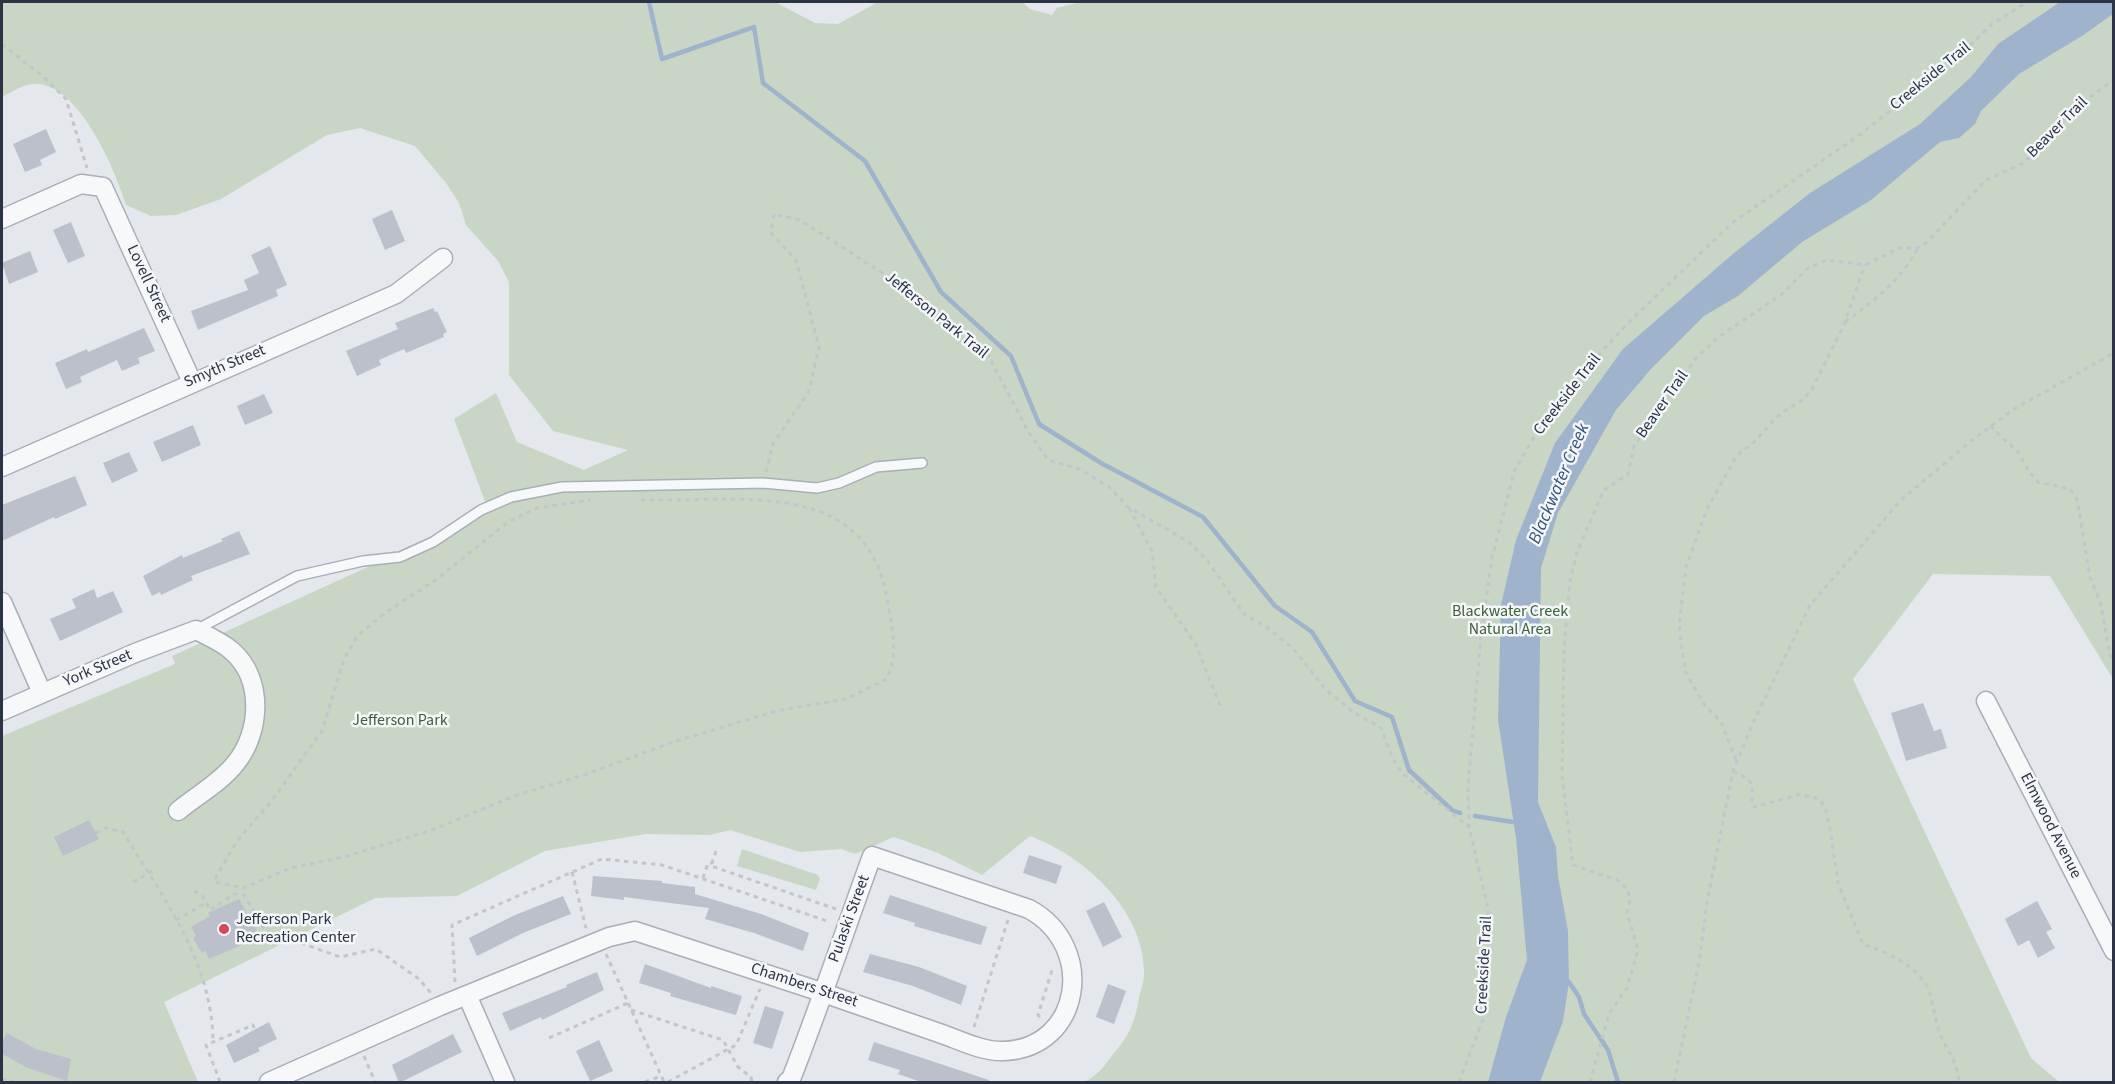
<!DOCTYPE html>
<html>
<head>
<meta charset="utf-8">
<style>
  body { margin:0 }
  #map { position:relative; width:2115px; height:1084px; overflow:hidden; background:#e4e7ec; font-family:"Source Sans 3",sans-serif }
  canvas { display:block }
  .frame { position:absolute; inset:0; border:3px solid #2b3445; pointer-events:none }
</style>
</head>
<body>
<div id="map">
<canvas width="2115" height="1084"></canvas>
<div class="frame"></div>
</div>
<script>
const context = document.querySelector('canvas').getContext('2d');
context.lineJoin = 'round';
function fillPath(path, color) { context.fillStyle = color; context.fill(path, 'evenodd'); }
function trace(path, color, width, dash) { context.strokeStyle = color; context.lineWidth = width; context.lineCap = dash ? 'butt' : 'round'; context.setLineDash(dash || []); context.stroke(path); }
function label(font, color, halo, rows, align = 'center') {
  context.font = font + ' "Source Sans 3",sans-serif'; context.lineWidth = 5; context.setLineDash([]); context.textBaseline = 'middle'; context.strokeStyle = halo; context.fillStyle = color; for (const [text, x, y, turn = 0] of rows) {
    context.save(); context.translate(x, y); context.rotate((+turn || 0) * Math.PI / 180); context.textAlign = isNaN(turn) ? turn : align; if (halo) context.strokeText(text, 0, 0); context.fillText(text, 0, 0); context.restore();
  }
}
fillPath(new Path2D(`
  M 2,2 L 775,2 L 815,23 L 838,24 L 878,2 L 1022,2 L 1030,9 L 1052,15 L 1057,8 L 1080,2 L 2113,2 L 2113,679 L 2050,576 L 1933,574 L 1853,679 L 2031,1058 L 2059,1082 L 1084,1082 C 1099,1076 1108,1060 1119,1047 C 1131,1032 1136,1017 1139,998 C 1141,989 1145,979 1144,971 C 1143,909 1084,856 1030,836 L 982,875 L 938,853 L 894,837 L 855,854 L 841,849 L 800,852 L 730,830 L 710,835 L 646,834 L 545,851 L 457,896 L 375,898 L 164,1002 L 198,1082 L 2,1082 L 2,736 L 175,664 L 172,656 L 489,512 L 454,419 L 496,393 L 517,442 L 584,470 L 628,450 L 553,431 L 509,375 L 509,282 L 498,261 L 466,225 L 459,203 L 446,183 L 415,146 L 360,128 L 327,135 L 221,199 L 176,215 L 151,216 L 126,205 C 115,170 78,80 32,84 C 22,85 10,93 2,97 Z
  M 742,849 L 818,875 L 820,879 L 816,890 L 737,866 Z`), '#c9d6c5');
fillPath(new Path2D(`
  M 2060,2 L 2113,2 L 2113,14 L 2082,36 L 2019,74 L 1981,111 L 1975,124 L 1959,138 L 1940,142 L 1871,200 L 1802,242 L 1738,296 L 1704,316 L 1651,369 L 1616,410 L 1558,513 L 1541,568 L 1538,802 L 1556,847 L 1558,876 L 1568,931 L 1569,982 L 1563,1021 L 1540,1082 L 1488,1082 L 1506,1017 L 1527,960 L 1516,838 L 1498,720 L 1501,605 L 1516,540 L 1555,443 L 1623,349 L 1734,253 L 1810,193 L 1920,124 L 1971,77 L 1998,44 Z`), '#9fb4cc');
trace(new Path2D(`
  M 649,2 L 662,59 L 754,27 L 763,83 L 865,161 L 941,292 L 1011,356 L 1039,424 L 1101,463 L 1203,517 L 1275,606 L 1312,632 L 1355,701 L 1392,717 L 1409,770 L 1452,810 L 1460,813
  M 1475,816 L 1519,823
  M 1565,981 L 1569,982 L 1579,997 L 1584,1014 L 1608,1050 L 1618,1082`), '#9fb4cc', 4.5);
fillPath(new Path2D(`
  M 46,129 L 56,152 L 40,160 L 42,165 L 25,172 L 13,144 Z
  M 392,210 L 405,241 L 385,250 L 372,219 Z
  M 71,222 L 85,256 L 68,263 L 53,230 Z
  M 270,246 L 287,285 L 276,290 L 278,296 L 198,330 L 191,311 L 248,290 L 244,280 L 259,273 L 251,255 Z
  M 30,251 L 38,272 L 9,284 L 2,263 Z
  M 433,308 L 435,312 L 437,311 L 447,332 L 443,334 L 444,337 L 406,353 L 404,349 L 379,360 L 381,365 L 357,376 L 346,351 L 398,329 L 395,323 Z
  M 144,328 L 155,351 L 138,358 L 140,363 L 122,371 L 117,360 L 80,377 L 82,382 L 66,389 L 55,363 L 87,349 L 88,352 Z
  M 264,394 L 273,413 L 245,425 L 237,406 Z
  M 193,425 L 201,445 L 162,462 L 153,442 Z
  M 129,452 L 138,471 L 112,483 L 103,463 Z
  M 75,476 L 87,505 L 55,519 L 54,517 L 2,541 L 2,505 Z
  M 239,531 L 250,554 L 191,576 L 193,580 L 161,595 L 160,592 L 152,596 L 143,576 L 182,555 L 183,558 L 223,541 L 221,539 Z
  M 94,589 L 97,598 L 113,591 L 123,612 L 60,641 L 50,619 L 76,608 L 72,599 Z
  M 1923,703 L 1934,731 L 1941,729 L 1947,748 L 1906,761 L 1891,713 Z
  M 89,820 L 99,839 L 63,856 L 54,837 Z
  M 1029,855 L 1062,866 L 1056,884 L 1023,873 Z
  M 593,876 L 662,881 L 662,883 L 695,887 L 695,894 L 761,914 L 809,933 L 803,951 L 754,933 L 705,919 L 709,908 L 624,897 L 624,900 L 591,896 Z
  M 890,895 L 987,927 L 981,945 L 914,926 L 915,923 L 883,913 Z
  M 563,896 L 571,914 L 523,933 L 477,956 L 469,938 L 515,915 Z
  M 239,899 L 257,931 L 238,942 L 240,946 L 209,959 L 205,951 L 202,953 L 193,938 L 196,936 L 191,927 L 210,916 L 208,913 Z
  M 2037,901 L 2052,929 L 2046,932 L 2055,948 L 2038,958 L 2029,940 L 2018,946 L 2005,919 Z
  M 1104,902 L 1122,937 L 1103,947 L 1086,911 Z
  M 870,954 L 919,967 L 967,986 L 961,1005 L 913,986 L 863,972 Z
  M 645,964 L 711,988 L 711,986 L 742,996 L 736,1015 L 670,996 L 671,993 L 639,983 Z
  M 597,972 L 604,990 L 542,1020 L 541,1017 L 510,1031 L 502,1013 L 567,987 L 566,985 Z
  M 1108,984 L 1126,991 L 1114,1024 L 1096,1017 Z
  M 765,1006 L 784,1012 L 772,1049 L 753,1043 Z
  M 269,1022 L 277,1039 L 258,1048 L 260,1051 L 234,1063 L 226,1045 Z
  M 7,1033 L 36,1049 L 71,1059 L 67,1081 L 28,1068 L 2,1054 L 2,1042 Z
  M 453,1034 L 462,1052 L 399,1083 L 392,1065 Z
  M 599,1040 L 613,1071 L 590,1081 L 576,1051 Z
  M 874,1042 L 989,1080 L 988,1083 L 924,1083 L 898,1074 L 900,1070 L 868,1060 Z`), '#bbc0ca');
const lane = new Path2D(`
  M 196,630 L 297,576 L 363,561 L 400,557 L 433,542 L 481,510 L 511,497 L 562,487 L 763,483 L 817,488 L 839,483 L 876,467 L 922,463`);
const street = new Path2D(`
  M 2,219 L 81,184 L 103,187 L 192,382
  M 2,467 L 396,294 L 443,258
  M 2,602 L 42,693
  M 1986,701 L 2114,951
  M 2,711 L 135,653 L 196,630 C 208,636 222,642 232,651 C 264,679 261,733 235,764 C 221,782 196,796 178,811
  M 467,995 L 505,1082
  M 269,1082 L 440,1006 L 609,937 L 635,931 L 809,988 L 838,998 C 873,1010 907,1022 942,1034 C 962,1041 983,1052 1004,1051 C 1082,1048 1097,946 1029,909 L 872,856 C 845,930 820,1005 791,1079 L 787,1082`);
trace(lane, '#a9aeb7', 12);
trace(street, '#a9aeb7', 21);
trace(new Path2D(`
  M 2,44 L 45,78 L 66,99 L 87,168
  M 1845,322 C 1875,300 1900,281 1918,248
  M 1990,426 L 2019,453 L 2028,470 L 2038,482 L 2070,489 L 2077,499 L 2090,577 L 2101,605 L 2110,655 L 2114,660
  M 766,472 L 773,444 L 809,391 L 819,347 L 796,260 L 771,233 L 774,214 L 800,220 L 901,285 L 988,355 L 1028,431 L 1048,460 L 1079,469 L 1108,486 L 1128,507 L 1189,542 L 1207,560 L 1244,614 L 1265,626 L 1293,648 L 1326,690 L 1355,713 L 1381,728 L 1392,757 L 1402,773 L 1469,827
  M 1129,508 L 1152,551 L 1156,587 L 1196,645 L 1221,708
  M 1736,760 L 1721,722 L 1704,704 L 1685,671 L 1679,625 L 1686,567 L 1707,509 L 1737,455 L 1752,444 L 1781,413 L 1803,400 L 1812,389 L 1843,327 L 1865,265
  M 1733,771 C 1755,782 1752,781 1752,805 L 1755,807 L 1800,794 L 1819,799 L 1825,807 L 1829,823 L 1838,883 L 1863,944 C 1887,953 1919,965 1929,991 C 1934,1006 1935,1022 1941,1036 C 1950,1056 1956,1059 1959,1082
  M 96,833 L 106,828 L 123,832 C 163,898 212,961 213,1041
  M 716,851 L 711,866 L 836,909
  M 572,872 L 586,928
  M 703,878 L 708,863 L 712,863
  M 215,879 L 237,841 L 270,803 L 322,731 L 344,659 L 357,636 L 385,613 L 437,579 L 508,522 L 537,508 L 591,500
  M 133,882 L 156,869
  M 216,882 L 243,888 L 291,868 L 347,856 L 429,831 L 517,795 L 587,774 L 673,742 L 776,711 L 846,699 L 887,679 C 899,652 892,627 887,599 C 867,474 731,503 640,500
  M 194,891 L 202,895 L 210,910 L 234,894 L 244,895 L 265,930 L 275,934 L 340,957 L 376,949 L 419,979 L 431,993
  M 248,915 L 254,912
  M 176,920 L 206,903
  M 606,954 L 664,1082
  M 455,982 L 452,925 L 602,859 L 662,865 L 830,922
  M 631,1010 L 723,1040 L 738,1067 L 751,1077 L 752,1082
  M 1040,1017 L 1038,1015 L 1053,967
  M 974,1027 L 1008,920
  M 549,1038 L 628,1003
  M 364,1056 L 375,1082
  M 2,1079 L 14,1082
  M 66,1082 L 66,1080
  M 220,1082 L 206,1045 L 253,1025 L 254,1028
  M 645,1082 L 661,1076
  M 668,1082 L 736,1045 L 760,989
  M 1459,1082 L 1485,1014 L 1488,908 L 1469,827 L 1468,786 L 1481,636 L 1492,558 L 1514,472 L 1540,426 L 1582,373 L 1627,324 L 1732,223 L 1858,136 L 1957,58 L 1992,24 L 2027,2
  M 1590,1082 L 1609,1014 L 1627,988 L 1638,950 L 1627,913 L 1630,900 L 1627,888 L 1617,880 L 1573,865 L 1562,775 L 1564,649 L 1570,581 L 1577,552 L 1604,490 L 1628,474 L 1634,446 L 1696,358 L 1717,338 L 1781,295 L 1808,268 L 1826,260 L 1865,265 L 1899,248 L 1918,248 L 1926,243 L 1986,180 L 2024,163 L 2075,107 L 2114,80
  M 1674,1082 L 1699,963 L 1707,902 L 1733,771 L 1753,723 L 1810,605 L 1901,500 L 1971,441 L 2014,409 L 2114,353`), '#c2c5cb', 3, [4.5, 4.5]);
trace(lane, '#f7f8fa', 9);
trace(street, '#f7f8fa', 18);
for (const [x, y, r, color] of [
  [224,929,6,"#d1495b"]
]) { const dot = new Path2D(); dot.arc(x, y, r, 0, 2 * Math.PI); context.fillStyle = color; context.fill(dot); trace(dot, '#f4f6f9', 2); }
label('16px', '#2b3445', '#f4f6f9', [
  ["Creekside Trail",1931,77,-39],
  ["Beaver Trail",2058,128,-45],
  ["Lovell Street",148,284,65],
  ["Jefferson Park Trail",936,316,39],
  ["Smyth Street",225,367,-23],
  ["Creekside Trail",1568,395,-52],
  ["Beaver Trail",1663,405,-55],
  ["York Street",98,669,-23],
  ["Elmwood Avenue",2050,826,63],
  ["Pulaski Street",850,919,-70],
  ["Creekside Trail",1485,965,-87],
  ["Chambers Street",804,986,18]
]);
label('16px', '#3f6138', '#f4f6f9', [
  ["Blackwater Creek",1510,612],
  ["Natural Area",1510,630],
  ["Jefferson Park",400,721]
]);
label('16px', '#2b3445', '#f4f6f9', [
  ["Jefferson Park",236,920],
  ["Recreation Center",236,938]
], 'left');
label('italic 18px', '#34527a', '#f4f6f9', [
  ["Blackwater Creek",1560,484,-67]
]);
</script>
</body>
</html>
